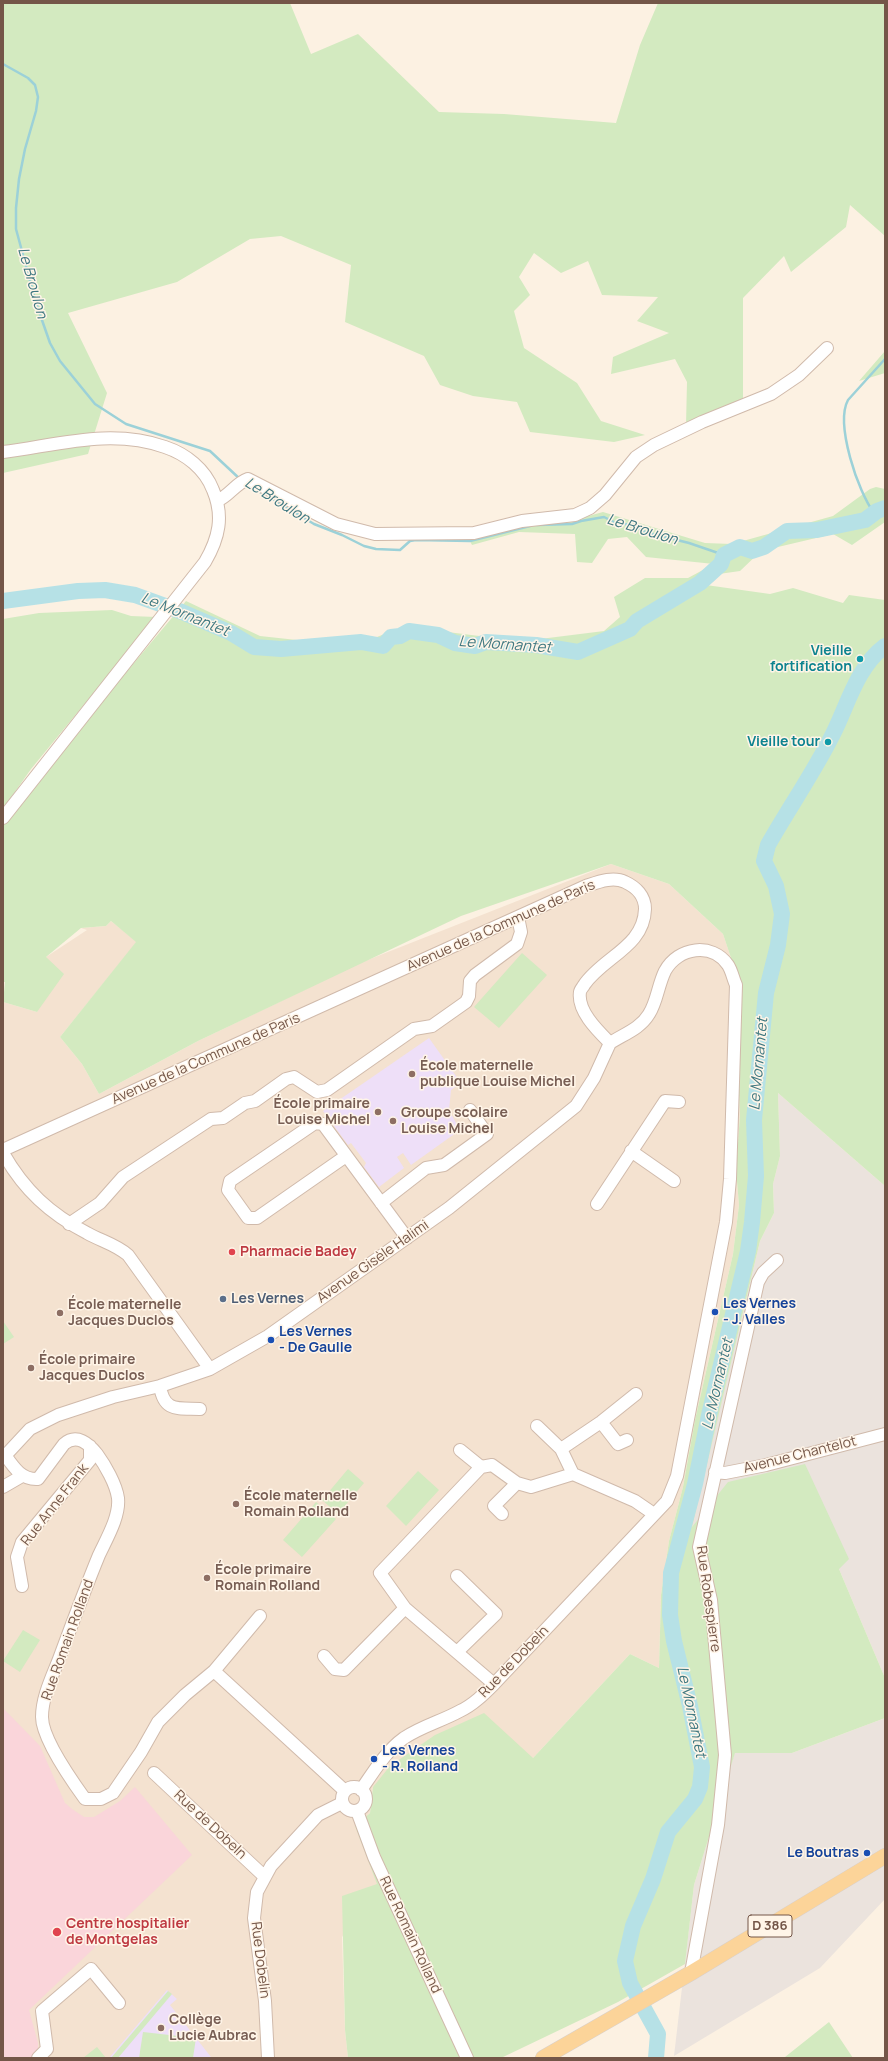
<!DOCTYPE html>
<html>
<head>
<meta charset="utf-8">
<style>
  body { margin:0 }
  #map { position:relative; width:888px; height:2061px; overflow:hidden; background:#fcf1e2; font-family:Manrope,sans-serif }
  canvas { display:block }
  .frame { position:absolute; inset:0; border:4px solid #745648; pointer-events:none }
</style>
</head>
<body>
<div id="map">
<canvas width="888" height="2061"></canvas>
<div class="frame"></div>
</div>
<script>
const context = document.querySelector('canvas').getContext('2d');
context.lineJoin = 'round';
function fillPath(path, color) { context.fillStyle = color; context.fill(path, 'evenodd'); }
function trace(path, color, width, dash) { context.strokeStyle = color; context.lineWidth = width; context.lineCap = dash ? 'butt' : 'round'; context.setLineDash(dash || []); context.stroke(path); }
function label(font, color, halo, rows, align = 'center') {
  context.font = font + ' Manrope,sans-serif'; context.lineWidth = 3; context.setLineDash([]); context.textBaseline = 'middle'; context.strokeStyle = halo; context.fillStyle = color; for (const [text, x, y, turn = 0] of rows) {
    context.save(); context.translate(x, y); context.rotate((+turn || 0) * Math.PI / 180); context.textAlign = isNaN(turn) ? turn : align; if (halo) context.strokeText(text, 0, 0); context.fillText(text, 0, 0); context.restore();
  }
}
fillPath(new Path2D(`
  M 611,864 L 669,884 L 723,934 L 739,982 L 740,1115 L 736,1170 L 739,1205 L 733,1254 L 695,1420 L 683,1487 L 669,1541 L 661,1595 L 659,1668 L 630,1654 L 533,1758 L 373,1787 L 370,1813 L 355,1826 L 378,1884 L 342,1937 L 345,2030 L 348,2058 L 3,2058 L 3,1002 L 37,1012 L 46,957 L 87,930 L 81,928 L 106,926 L 111,921 L 137,942 L 60,1037 L 82,1064 L 99,1094 L 198,1041 L 360,963 Z`), '#f4e2d0');
fillPath(new Path2D(`
  M 778,1093 L 885,1186 L 885,1678 L 839,1569 L 691,1528 L 760,1241 L 774,1213 L 773,1184 L 780,1156 Z
  M 885,1718 L 885,1899 L 820,1968 L 674,2056 L 694,1885 L 735,1752 L 792,1753 Z`), '#ebe3dd');
fillPath(new Path2D(`
  M 429,1038 L 461,1083 L 451,1090 L 449,1110 L 460,1130 L 411,1165 L 403,1153 L 397,1157 L 404,1168 L 379,1187 L 364,1167 L 366,1163 L 351,1143 L 348,1145 L 323,1111 Z
  M 167,1990 L 177,1999 L 170,2005 L 211,2057 L 109,2058 Z`), '#eedff8');
fillPath(new Path2D(`
  M 3,1708 L 40,1746 L 65,1803 L 72,1809 L 84,1817 L 94,1817 L 120,1801 L 135,1787 L 192,1855 L 29,2010 L 38,2043 L 38,2050 L 33,2058 L 3,2058 Z`), '#fad5da');
fillPath(new Path2D(`
  M 3,3 L 290,3 L 311,54 L 358,34 L 439,112 L 504,114 L 616,123 L 640,45 L 658,3 L 885,3 L 885,236 L 850,205 L 846,227 L 791,272 L 784,256 L 743,298 L 743,403 L 686,425 L 687,382 L 675,359 L 611,374 L 613,357 L 669,333 L 637,321 L 658,297 L 602,295 L 588,261 L 561,273 L 534,253 L 519,277 L 530,295 L 514,311 L 524,348 L 577,383 L 601,421 L 645,435 L 614,442 L 530,432 L 517,402 L 473,396 L 440,385 L 424,356 L 345,322 L 351,265 L 281,236 L 250,239 L 177,282 L 68,313 L 107,393 L 88,454 L 3,473 Z
  M 885,351 L 885,373 L 859,381 Z
  M 876,487 L 885,489 L 885,522 L 852,545 L 833,534 L 761,551 L 740,571 L 719,574 L 706,585 L 770,594 L 793,588 L 843,603 L 849,595 L 885,600 L 885,1186 L 778,1093 L 780,1156 L 773,1184 L 774,1213 L 760,1241 L 692,1527 L 728,1482 L 805,1464 L 849,1559 L 839,1569 L 885,1678 L 885,1718 L 792,1753 L 735,1753 L 694,1885 L 685,1964 L 618,2002 L 501,2058 L 348,2058 L 345,2030 L 342,1896 L 377,1884 L 355,1826 L 370,1813 L 373,1787 L 390,1766 L 435,1735 L 484,1713 L 533,1758 L 630,1654 L 659,1668 L 661,1595 L 669,1541 L 683,1487 L 695,1420 L 733,1254 L 739,1205 L 736,1170 L 740,1115 L 738,1069 L 739,982 L 723,934 L 669,884 L 611,864 L 461,916 L 198,1041 L 99,1094 L 82,1064 L 60,1037 L 136,942 L 111,921 L 106,926 L 81,928 L 46,957 L 64,974 L 37,1012 L 3,1002 L 5,982 L 3,982 L 3,819 L 186,601 L 260,636 L 306,641 L 377,637 L 387,633 L 416,628 L 503,639 L 540,639 L 604,631 L 620,617 L 614,597 L 645,578 L 688,578 L 714,564 L 646,557 L 627,537 L 608,539 L 592,563 L 577,562 L 575,534 L 519,532 L 472,545 L 469,539 L 523,524 L 570,521 L 603,512 L 705,543 L 732,544 L 833,516 L 870,489 Z
  M 112,610 L 131,616 L 156,617 L 31,769 L 3,809 L 3,619 L 39,613 Z
  M 522,953 L 547,975 L 499,1028 L 474,1007 Z
  M 3,1321 L 14,1337 L 3,1344 Z
  M 348,1469 L 364,1483 L 338,1514 L 322,1500 Z
  M 418,1471 L 439,1490 L 406,1526 L 386,1506 Z
  M 316,1502 L 336,1519 L 302,1557 L 283,1540 Z
  M 23,1630 L 40,1640 L 20,1672 L 3,1661 Z
  M 168,1991 L 172,1994 L 118,2058 L 111,2058 Z
  M 829,2022 L 853,2058 L 785,2058 L 785,2057 Z
  M 143,2032 L 196,2038 L 193,2058 L 139,2058 Z
  M 97,2047 L 106,2058 L 83,2058 Z`), '#d3eac0');
trace(new Path2D(`
  M 3,64 L 28,78 L 35,85 L 38,97 L 36,111 L 25,149 L 19,179 L 16,208 L 16,229 L 36,303 L 50,343 L 60,361 L 95,404 L 126,424 L 210,451 L 241,480
  M 245,485 L 264,494 L 314,524 L 342,535 L 364,546 L 376,549 L 400,550 L 410,541 L 416,540 L 470,541 L 530,526
  M 874,513 C 858,492 835,424 848,400 L 885,359
  M 537,525 L 572,524 L 581,521 L 604,517 L 616,523 L 633,525 L 645,532 L 689,543 L 724,555`), '#9cd1d8', 2.5);
trace(new Path2D(`
  M 3,601 L 78,591 L 105,590 L 135,595 L 182,612 L 231,633 L 254,647 L 281,649 L 361,642 L 383,646 L 391,637 L 400,636 L 409,631 L 438,635 L 455,643 L 475,646 L 486,642 L 536,645 L 578,652 L 630,629 L 637,621 L 700,583 L 721,564 L 724,555 L 740,547 L 752,551 L 764,547 L 787,531 L 817,530 L 865,520 L 877,511 L 885,508
  M 656,2058 L 658,2034 L 630,1983 L 625,1961 L 633,1926 L 653,1879 L 668,1832 L 695,1799 L 700,1787 L 702,1767 L 690,1706 L 674,1641 L 670,1615 L 671,1573 L 695,1484 L 709,1415 L 748,1251 L 752,1222 L 756,1176 L 754,1120 L 766,993 L 778,945 L 782,914 L 776,886 L 764,861 L 768,845 C 789,808 814,772 833,734 C 848,704 857,667 885,646`), '#b6e1e6', 16);
const minor = new Path2D(`
  M 3,452 C 58,445 111,428 165,447 C 186,454 205,469 213,490 C 224,516 219,538 205,562 L 3,818
  M 217,501 C 229,496 236,483 248,479 L 336,524 L 375,534 L 474,533 L 522,521 L 575,515 L 590,508 L 605,495 L 636,457 L 654,445 L 702,422 L 771,394 L 799,375 L 827,348
  M 3,1150 L 586,886 C 598,882 613,876 625,882 C 636,887 645,896 645,909 C 644,947 603,957 584,985 C 583,987 580,990 580,992 C 577,1011 598,1031 610,1043
  M 631,1151 L 674,1181
  M 3,1153 C 24,1190 50,1214 87,1233 C 101,1241 115,1244 128,1255 L 210,1369
  M 346,1156 L 257,1218 L 248,1218 L 228,1190 L 230,1181 L 315,1123 L 323,1124 L 407,1238
  M 381,1203 L 426,1168 L 444,1165 L 487,1134 L 470,1110
  M 597,1204 L 665,1101 L 679,1102
  M 69,1224 L 100,1203 L 123,1177 L 211,1119 L 223,1118 L 245,1103 L 255,1101 L 286,1079 L 294,1077 L 317,1092 L 327,1090 L 414,1029 L 432,1026 L 466,1002 L 469,996 L 470,981 L 475,975 L 517,944 L 521,932 L 518,917
  M 160,1386 C 164,1412 177,1408 200,1409
  M 601,1422 L 618,1444 L 627,1440
  M 537,1426 L 561,1449 L 573,1474
  M 561,1449 L 601,1422 L 636,1394
  M 460,1450 L 481,1467
  M 5,1455 C 14,1468 22,1480 38,1479 L 64,1444 C 77,1433 89,1444 97,1454 C 105,1465 116,1484 118,1498 C 120,1516 107,1538 99,1555 C 85,1589 72,1624 59,1659 C 52,1677 42,1697 42,1717 C 42,1738 72,1781 85,1799 L 101,1799 L 113,1793 L 141,1752 L 158,1722 L 185,1695 L 214,1671 L 345,1791
  M 3,1458 L 30,1429 L 58,1415 L 113,1397 L 160,1386 L 210,1369 L 268,1336 L 449,1208 L 576,1106 L 594,1078 L 610,1043
  M 715,1472 L 725,1473 L 766,1465 L 885,1434
  M 3,1487 L 22,1476
  M 502,1514 L 494,1506 L 517,1483
  M 22,1586 L 17,1557 L 22,1542 L 90,1460 L 90,1446
  M 405,1608 L 494,1684
  M 457,1652 L 496,1614 L 457,1576
  M 324,1656 L 335,1669 L 344,1670 L 405,1608 L 380,1573 L 481,1467 L 492,1465 L 517,1483 L 531,1487 L 573,1474 L 635,1501 L 654,1514
  M 214,1671 L 260,1616
  M 154,1773 L 265,1877
  M342 1799a12 12 0 1 1 24 0a12 12 0 1 1-24 0Z
  M 361,1790 C 374,1771 386,1751 404,1738 C 422,1726 442,1721 460,1711 C 473,1705 484,1694 494,1684 L 667,1501 L 677,1476 L 726,1222 L 730,1179 L 736,985 C 733,979 732,971 728,965 C 712,942 678,947 665,971 C 658,985 657,1002 649,1014 C 640,1029 624,1034 610,1043
  M 357,1811 L 374,1857 L 467,2058
  M 691,1973 L 718,1825 L 725,1755 L 711,1600 L 699,1547 L 758,1282 L 763,1273 L 777,1260
  M 38,2058 L 47,2049 L 42,2011 L 91,1969 L 119,2003
  M 268,2058 L 265,2001 L 254,1918 L 257,1892 L 271,1866 L 318,1815 L 342,1803`);
const major = new Path2D(`
  M 543,2058 L 691,1973 L 885,1856`);
trace(minor, '#d0baab', 14);
trace(major, '#d8d0cc', 16);
trace(minor, '#fff', 12);
trace(major, '#fcd499', 15);
for (const [x, y, r, color] of [
  [860,659,4,"#0f9aa8"],
  [828,742,4,"#0f9aa8"],
  [412,1074,4,"#8d6e63"],
  [378,1112,4,"#8d6e63"],
  [393,1121,4,"#8d6e63"],
  [232,1252,4,"#e0444e"],
  [223,1299,4,"#5c6f8a"],
  [715,1312,4,"#1a4fb4"],
  [60,1313,4,"#8d6e63"],
  [271,1340,4,"#1a4fb4"],
  [31,1368,4,"#8d6e63"],
  [236,1504,4,"#8d6e63"],
  [207,1578,4,"#8d6e63"],
  [374,1759,4,"#1a4fb4"],
  [867,1853,4,"#1a4fb4"],
  [57,1932,5,"#e0444e"],
  [161,2028,4,"#8d6e63"]
]) { const dot = new Path2D(); dot.arc(x, y, r, 0, 2 * Math.PI); context.fillStyle = color; context.fill(dot); trace(dot, '#fff5e8', 1.5); }
for (const [x, y, w] of [
  [770,1926,44]
]) { const box = new Path2D(); box.roundRect(x - w / 2, y - 11, w, 22, 3); context.fillStyle = '#fff5e8'; context.fill(box); trace(box, '#745648', 1); }
label('bold 13px', '#745648', null, [
  ["D 386",770,1926]
]);
label('bold 14px', '#0d838f', '#fff5e8', [
  ["Vieille",852,651],
  ["fortification",852,667],
  ["Vieille tour",820,742]
], 'right');
label('14px', '#745648', '#fff5e8', [
  ["Avenue de la Commune de Paris",501,926,-24],
  ["Avenue de la Commune de Paris",206,1059,-24],
  ["Avenue Gisèle Halimi",373,1262,-35],
  ["Avenue Chantelot",800,1455,-14],
  ["Rue Anne Frank",55,1505,-52],
  ["Rue Robespierre",708,1599,82],
  ["Rue Romain Rolland",68,1640,-70],
  ["Rue de Dobeln",514,1662,-46],
  ["Rue de Dobeln",210,1825,43],
  ["Rue Romain Rolland",410,1935,65],
  ["Rue Dobelin",260,1960,83]
]);
label('bold 14px', '#785e54', '#fff5e8', [
  ["École maternelle",420,1066],
  ["publique Louise Michel",420,1082],
  ["École primaire",370,1104,"right"],
  ["Louise Michel",370,1120,"right"],
  ["Groupe scolaire",401,1113],
  ["Louise Michel",401,1129],
  ["École maternelle",68,1305],
  ["Jacques Duclos",68,1321],
  ["École primaire",39,1360],
  ["Jacques Duclos",39,1376],
  ["École maternelle",244,1496],
  ["Romain Rolland",244,1512],
  ["École primaire",215,1570],
  ["Romain Rolland",215,1586],
  ["Collège",169,2020],
  ["Lucie Aubrac",169,2036]
], 'left');
label('bold 14px', '#be3a42', '#fff5e8', [
  ["Pharmacie Badey",240,1252],
  ["Centre hospitalier",66,1924],
  ["de Montgelas",66,1940]
], 'left');
label('bold 14px', '#4e5e75', '#fff5e8', [
  ["Les Vernes",231,1299]
], 'left');
label('bold 14px', '#164399', '#fff5e8', [
  ["Les Vernes",723,1304],
  ["- J. Valles",723,1320],
  ["Les Vernes",279,1332],
  ["- De Gaulle",279,1348],
  ["Les Vernes",382,1751],
  ["- R. Rolland",382,1767],
  ["Le Boutras",859,1853,"right"]
], 'left');
label('italic 15px', '#3f7881', '#fff5e8', [
  ["Le Broulon",32,283,74],
  ["Le Broulon",277,501,32],
  ["Le Broulon",642,530,17],
  ["Le Mornantet",185,615,22],
  ["Le Mornantet",505,645,4],
  ["Le Mornantet",759,1064,-85],
  ["Le Mornantet",718,1384,-77],
  ["Le Mornantet",691,1712,78]
]);
</script>
</body>
</html>
